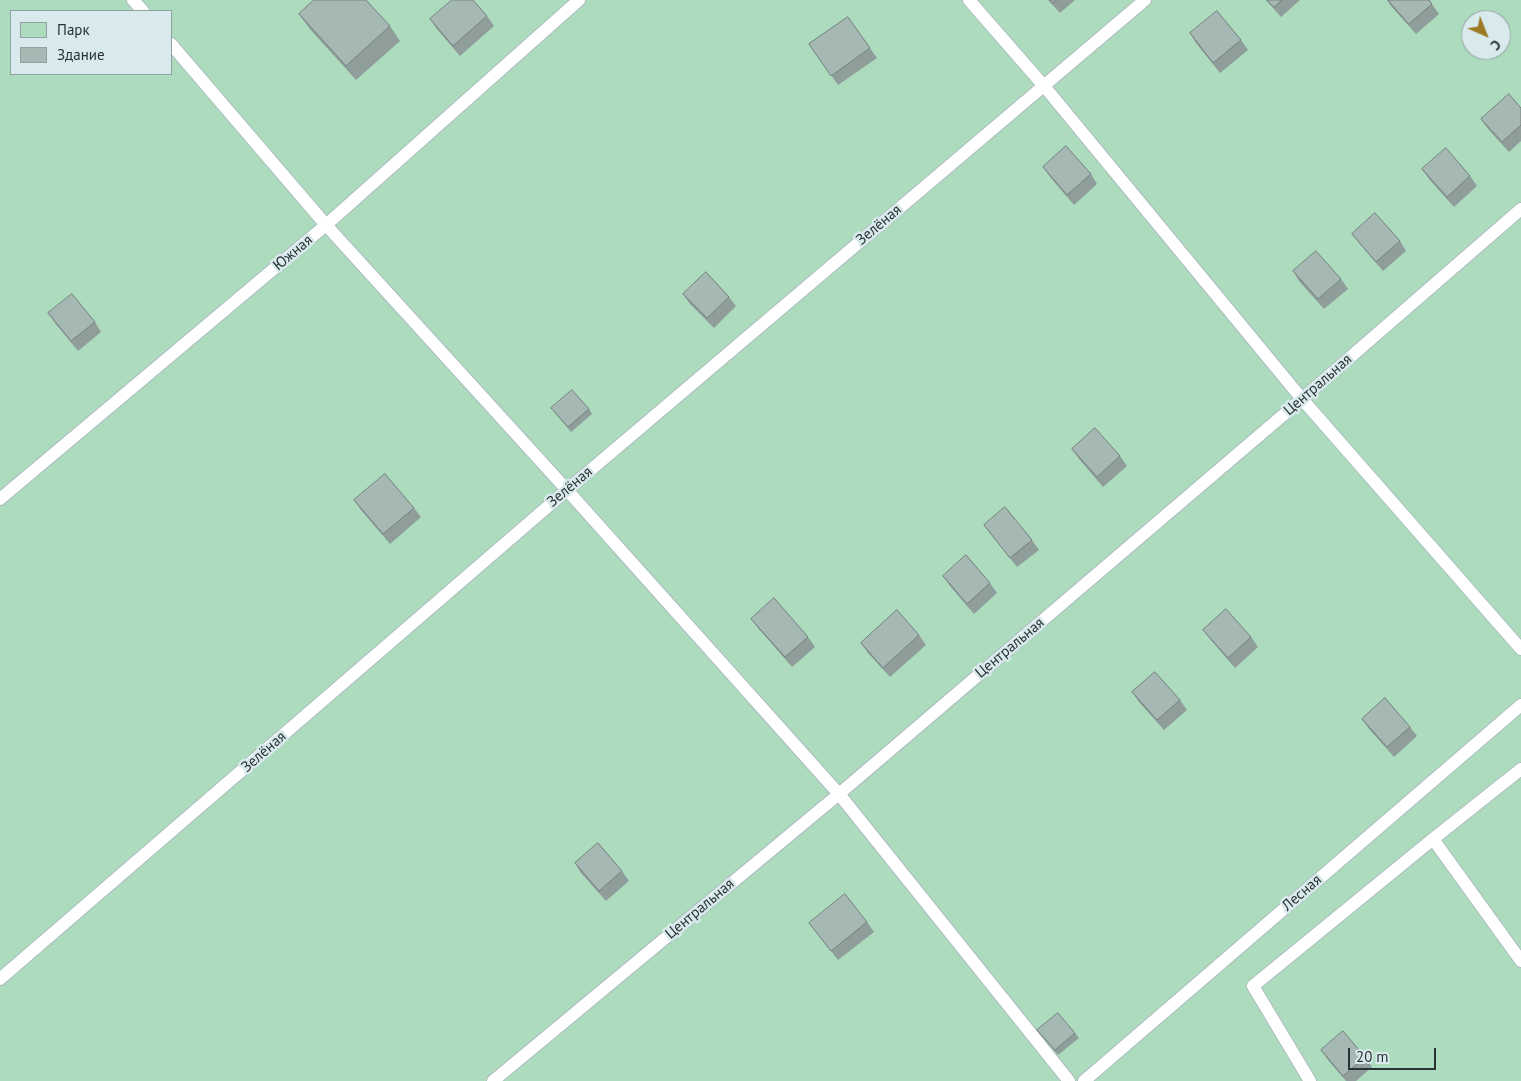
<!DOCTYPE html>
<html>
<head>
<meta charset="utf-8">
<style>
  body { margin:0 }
  #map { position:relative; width:1521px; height:1081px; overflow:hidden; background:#d8eaec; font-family:"PT Sans",sans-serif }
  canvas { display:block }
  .legend { position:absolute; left:10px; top:10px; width:162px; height:65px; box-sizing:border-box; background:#d8eaec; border:1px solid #92a0a2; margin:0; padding:6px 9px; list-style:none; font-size:15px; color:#2a3132 }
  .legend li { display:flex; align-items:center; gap:10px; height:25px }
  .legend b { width:25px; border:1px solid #92a0a2 }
  .north { position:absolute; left:1461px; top:10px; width:50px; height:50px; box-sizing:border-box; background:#d8eaec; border:1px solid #92a0a2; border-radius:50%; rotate:136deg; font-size:14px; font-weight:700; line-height:20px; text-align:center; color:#2a3132 }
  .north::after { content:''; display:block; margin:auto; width:18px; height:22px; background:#9c7924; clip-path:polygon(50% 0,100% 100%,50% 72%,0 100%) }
  .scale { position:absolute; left:1348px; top:1048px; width:88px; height:22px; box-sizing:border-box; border:2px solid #2a3132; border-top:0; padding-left:6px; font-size:15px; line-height:18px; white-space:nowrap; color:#2a3132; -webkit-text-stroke:4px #d8eaec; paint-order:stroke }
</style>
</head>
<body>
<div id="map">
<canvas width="1521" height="1081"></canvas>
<ul class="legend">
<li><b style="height:14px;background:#addbbe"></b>Парк</li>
<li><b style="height:14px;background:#a6b8b4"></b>Здание</li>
</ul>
<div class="north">С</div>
<div class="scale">20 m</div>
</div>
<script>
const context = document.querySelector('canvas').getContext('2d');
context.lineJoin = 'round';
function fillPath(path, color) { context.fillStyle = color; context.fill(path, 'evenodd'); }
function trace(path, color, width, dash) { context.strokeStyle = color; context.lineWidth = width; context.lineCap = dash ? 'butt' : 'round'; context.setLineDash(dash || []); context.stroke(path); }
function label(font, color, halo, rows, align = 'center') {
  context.font = font + ' "PT Sans",sans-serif'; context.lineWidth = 5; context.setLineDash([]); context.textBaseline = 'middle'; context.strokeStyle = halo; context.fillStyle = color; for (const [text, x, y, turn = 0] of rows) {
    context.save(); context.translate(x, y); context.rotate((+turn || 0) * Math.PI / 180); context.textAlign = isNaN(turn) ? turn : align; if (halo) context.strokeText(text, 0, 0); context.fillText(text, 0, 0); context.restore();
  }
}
fillPath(new Path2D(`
  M 0,0 L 1521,0 L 1521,1081 L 0,1081 ZM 11,11 L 171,11 L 171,74 L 11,74 ZM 1471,20 L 1501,20 L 1501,50 L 1471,50 Z`), '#addbbe');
const lane = new Path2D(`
  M 133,0 L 143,11
  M 969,0 L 1044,86 L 1302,399 L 1521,649
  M 171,44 L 326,225 L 567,490 L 839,794 L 1069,1081
  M 0,499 L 326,225 L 579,0
  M 1433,839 L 1521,961
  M 0,979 L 567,490 L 1145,0
  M 493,1081 L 839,794 L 1302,399 L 1521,209
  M 1084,1081 L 1521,705
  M 1310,1081 L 1253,986 L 1433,839 L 1521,769`);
trace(lane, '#acbdbf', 14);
trace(lane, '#fff', 12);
fillPath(new Path2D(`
  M 1048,0 L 1075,0 L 1060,13 Z
  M 1266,0 L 1300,0 L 1281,17 Z
  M 1387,0 L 1429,0 L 1439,14 L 1416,34 L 1391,6 Z
  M 299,14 L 390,26 L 400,41 L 356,80 L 309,28 Z
  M 487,16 L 494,26 L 460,56 L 437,29 L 430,19 Z
  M 848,17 L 877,58 L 838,85 L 809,44 Z
  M 1190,33 L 1241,40 L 1248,50 L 1220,73 L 1196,43 Z
  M 1521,108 L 1521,141 L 1509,152 L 1488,129 L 1481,119 Z
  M 1043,167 L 1091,174 L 1097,184 L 1074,205 L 1050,177 Z
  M 1422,169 L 1470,176 L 1477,186 L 1454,207 L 1429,179 Z
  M 1352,234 L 1400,241 L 1406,251 L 1383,271 L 1359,243 Z
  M 1293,271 L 1341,279 L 1348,289 L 1324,309 L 1299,281 Z
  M 683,294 L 729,297 L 736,306 L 714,328 L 690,304 Z
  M 48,313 L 95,322 L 101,332 L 78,351 L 55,323 Z
  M 551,408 L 589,409 L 592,414 L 571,432 Z
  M 1072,449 L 1120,456 L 1127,466 L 1103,487 L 1079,459 Z
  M 354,500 L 414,508 L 421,517 L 390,544 L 361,510 Z
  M 984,525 L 1032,540 L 1039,550 L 1017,567 Z
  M 943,576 L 990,583 L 997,593 L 974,614 L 950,586 Z
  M 751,619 L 808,637 L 815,647 L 792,667 L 758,628 Z
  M 1203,630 L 1251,637 L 1258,647 L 1235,668 L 1210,639 Z
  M 919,635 L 926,645 L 890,677 L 868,653 L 861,643 Z
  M 1132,692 L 1180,700 L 1187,710 L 1164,730 L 1139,702 Z
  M 1362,719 L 1410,727 L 1417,736 L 1394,757 L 1369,729 Z
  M 575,863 L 622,871 L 629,881 L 606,901 L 581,873 Z
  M 867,922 L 874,932 L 838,960 L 809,923 Z
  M 1037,1030 L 1075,1033 L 1079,1038 L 1058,1055 Z
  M 1321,1050 L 1365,1057 L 1372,1067 L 1356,1081 L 1346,1081 L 1328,1060 Z`), '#8f9e9b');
const building = new Path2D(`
  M 314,0 L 366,0 L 390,26 L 346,66 L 299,14 Z
  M 452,0 L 473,0 L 487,16 L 453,46 L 430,19 Z
  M 1050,0 L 1057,0 L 1053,3 Z
  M 1267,0 L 1282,0 L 1274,7 Z
  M 1388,0 L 1429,0 L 1432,4 L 1409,24 Z
  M 1217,11 L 1241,40 L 1213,63 L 1190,33 Z
  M 848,17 L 870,48 L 831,76 L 809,44 Z
  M 1509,94 L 1521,108 L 1521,125 L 1502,142 L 1481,119 Z
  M 1066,146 L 1091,174 L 1067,195 L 1043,167 Z
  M 1446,148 L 1470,176 L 1447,197 L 1422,169 Z
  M 1375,213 L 1400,241 L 1376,262 L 1352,234 Z
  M 1316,251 L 1341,279 L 1318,299 L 1293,271 Z
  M 706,272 L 729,297 L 707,318 L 683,294 Z
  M 72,294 L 95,322 L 71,341 L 48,313 Z
  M 572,390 L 589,409 L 568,427 L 551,408 Z
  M 1095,428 L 1120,456 L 1097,477 L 1072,449 Z
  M 385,474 L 414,508 L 383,534 L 354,500 Z
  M 1005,507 L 1032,540 L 1010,558 L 984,525 Z
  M 966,555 L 990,583 L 967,604 L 943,576 Z
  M 774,598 L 808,637 L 785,657 L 751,619 Z
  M 1226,609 L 1251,637 L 1228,658 L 1203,630 Z
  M 897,610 L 919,635 L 883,668 L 861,643 Z
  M 1155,672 L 1180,700 L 1157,720 L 1132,692 Z
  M 1385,698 L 1410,727 L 1387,747 L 1362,719 Z
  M 598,843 L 622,871 L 599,891 L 575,863 Z
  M 845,894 L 867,922 L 831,951 L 809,923 Z
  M 1058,1013 L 1075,1033 L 1055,1050 L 1037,1030 Z
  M 1343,1031 L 1365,1057 L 1343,1076 L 1321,1050 Z`);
fillPath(building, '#a6b8b4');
trace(building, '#74817e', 1);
label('15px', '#2a3132', '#d8eaec', [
  ["Зелёная",879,225,-40],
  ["Южная",293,253,-40],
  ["Центральная",1318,385,-41],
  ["Зелёная",570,487,-40],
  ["Центральная",1010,648,-40],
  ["Зелёная",264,752,-41],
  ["Лесная",1302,893,-41],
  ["Центральная",700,909,-40]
]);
</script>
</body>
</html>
